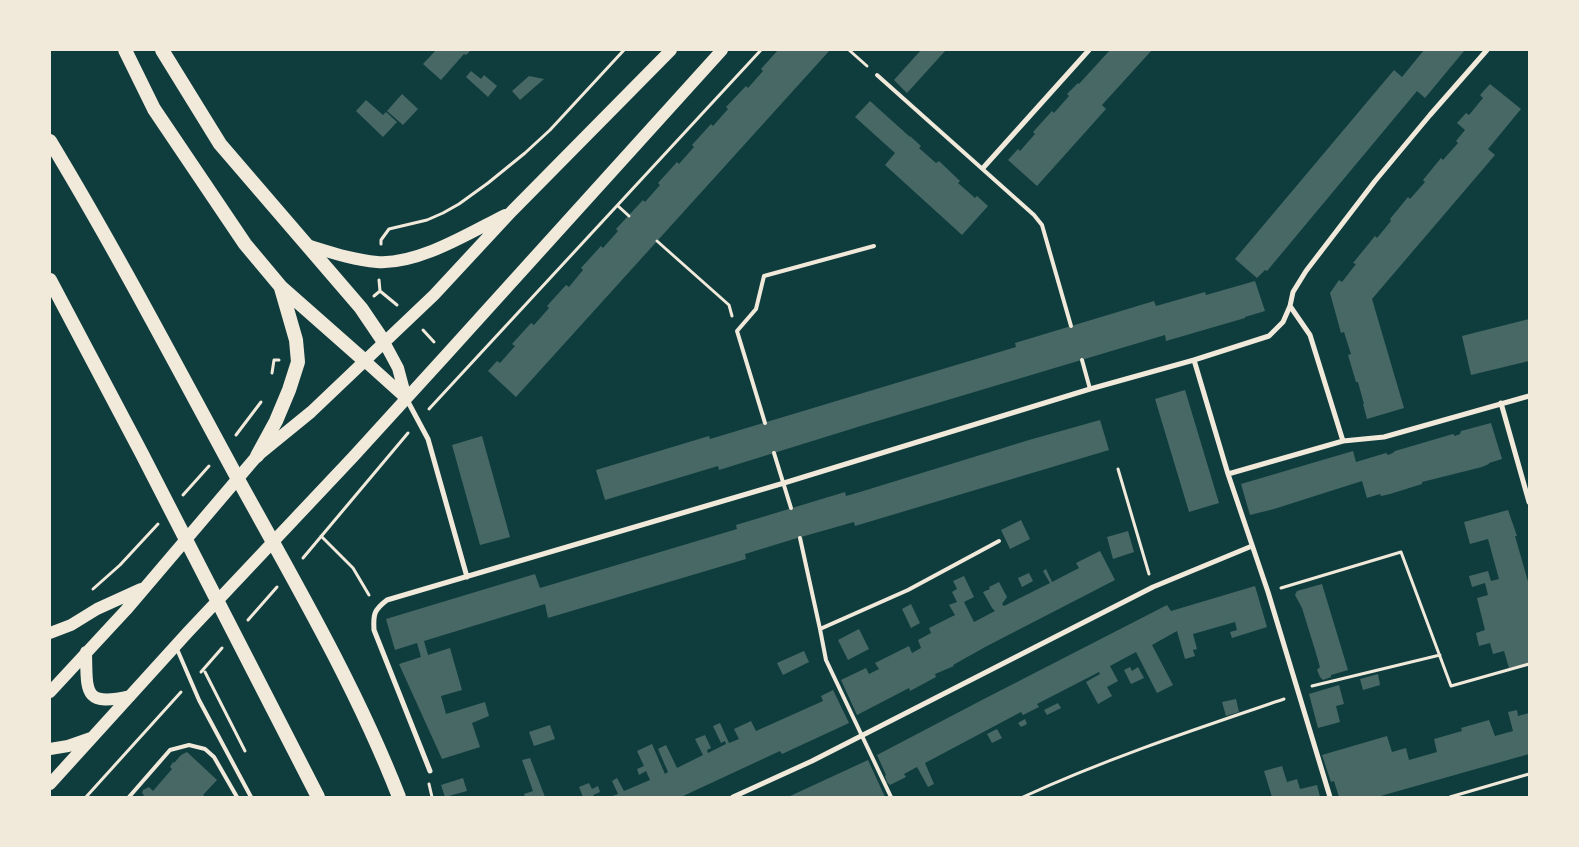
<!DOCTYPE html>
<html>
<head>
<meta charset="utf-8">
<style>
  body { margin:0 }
  #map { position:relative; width:1579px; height:847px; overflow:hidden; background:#0f3d3e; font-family:Arial,sans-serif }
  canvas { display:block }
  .frame { position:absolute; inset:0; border:51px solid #f1e9da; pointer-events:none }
</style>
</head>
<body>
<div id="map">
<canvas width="1579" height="847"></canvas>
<div class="frame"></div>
</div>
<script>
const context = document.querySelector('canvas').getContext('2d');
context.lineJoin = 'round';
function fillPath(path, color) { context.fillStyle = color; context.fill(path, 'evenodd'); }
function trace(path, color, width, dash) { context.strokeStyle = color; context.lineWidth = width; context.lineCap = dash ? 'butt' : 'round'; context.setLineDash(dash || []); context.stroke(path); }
fillPath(new Path2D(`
  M 436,50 L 471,50 L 466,55 L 464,54 L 441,80 L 423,64 Z
  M 778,50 L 830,50 L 516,397 L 488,371 L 497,361 L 500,363 L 515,346 L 512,344 L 531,323 L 534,325 L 549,308 L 547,306 L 566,285 L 569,287 L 583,270 L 581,268 L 601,246 L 603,248 L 618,231 L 616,229 L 643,200 L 645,202 L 660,185 L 658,183 L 677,162 L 679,164 L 694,147 L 692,145 L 711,124 L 713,126 L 728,109 L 726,107 L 746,86 L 748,88 L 763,71 L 761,69 Z
  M 921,50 L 946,50 L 907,93 L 894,80 Z
  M 1110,50 L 1152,50 L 1102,105 L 1106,109 L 1037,186 L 1008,160 L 1018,149 L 1020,151 L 1035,134 L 1033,132 L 1052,111 L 1054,113 L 1069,96 L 1067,94 L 1078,83 L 1079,84 Z
  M 1424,50 L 1462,50 L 1464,51 L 1425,98 L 1417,91 L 1267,271 L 1265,270 L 1257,278 L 1235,259 L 1394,70 L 1402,77 Z
  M 471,71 L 481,79 L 484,75 L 497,86 L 488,97 L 466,77 Z
  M 529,76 L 544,79 L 520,100 L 512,91 Z
  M 1490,84 L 1521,109 L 1488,149 L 1495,155 L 1372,299 L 1404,408 L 1367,419 L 1363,404 L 1364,404 L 1358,382 L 1356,382 L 1348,355 L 1351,354 L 1344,332 L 1341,333 L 1330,293 L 1339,280 L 1342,282 L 1356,264 L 1353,263 L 1375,236 L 1377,238 L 1391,221 L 1390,219 L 1408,197 L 1410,199 L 1425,182 L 1423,180 L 1441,158 L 1443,160 L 1458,143 L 1456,141 L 1465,130 L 1457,123 L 1466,113 L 1469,115 L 1483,98 L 1480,95 Z
  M 402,94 L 418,109 L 403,125 L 387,111 Z
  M 366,100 L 383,115 L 386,112 L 397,122 L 383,137 L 356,111 Z
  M 870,101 L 910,137 L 910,136 L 921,146 L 919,148 L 936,163 L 939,161 L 960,181 L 958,183 L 975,198 L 977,196 L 988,206 L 962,235 L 885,165 L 895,153 L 855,117 Z
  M 1255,281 L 1265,311 L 1245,317 L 1245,318 L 1166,341 L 1165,335 L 864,425 L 719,470 L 718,466 L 605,500 L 596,470 L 709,436 L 710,439 L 1016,347 L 1015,343 L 1154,301 L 1156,306 L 1205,292 L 1206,295 Z
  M 1529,319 L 1529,361 L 1471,375 L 1462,336 Z
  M 1185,390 L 1219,503 L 1189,512 L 1155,399 Z
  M 1100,420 L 1109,450 L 855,526 L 854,522 L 794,539 L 745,554 L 746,559 L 548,618 L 545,604 L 424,641 L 428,655 L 450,648 L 462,690 L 441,696 L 446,714 L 485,702 L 489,716 L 472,723 L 480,747 L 442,759 L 399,664 L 421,657 L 417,643 L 395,650 L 386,619 L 535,574 L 540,588 L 737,529 L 736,525 L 845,492 L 846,496 L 860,492 L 1029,440 Z
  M 1491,423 L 1502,459 L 1489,463 L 1489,464 L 1482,467 L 1422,482 L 1422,484 L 1390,494 L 1381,496 L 1380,494 L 1367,498 L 1362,481 L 1274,509 L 1250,515 L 1241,484 L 1353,451 L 1356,462 L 1386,453 L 1388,455 L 1393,453 L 1395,451 L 1453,434 L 1455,436 L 1460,434 L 1461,431 Z
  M 482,436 L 510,537 L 480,545 L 452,445 Z
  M 1508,510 L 1517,536 L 1515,536 L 1529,585 L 1529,663 L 1509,668 L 1504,651 L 1493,654 L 1490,643 L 1479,646 L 1476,633 L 1485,630 L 1477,598 L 1488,595 L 1485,583 L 1472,587 L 1469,576 L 1488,571 L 1491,581 L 1499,579 L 1488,539 L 1470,544 L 1464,522 Z
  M 1021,520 L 1030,539 L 1010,549 L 1001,530 Z
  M 1128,531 L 1134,552 L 1113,559 L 1107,537 Z
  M 1100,551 L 1115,580 L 987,646 L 953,665 L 954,666 L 935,674 L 936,677 L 910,691 L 909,688 L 857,715 L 841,680 L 866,668 L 869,674 L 879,669 L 875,663 L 909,646 L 912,653 L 921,648 L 918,640 L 931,633 L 929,628 L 955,615 L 949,605 L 957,602 L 952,592 L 957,589 L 953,581 L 964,576 L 974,597 L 964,602 L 974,622 L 995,611 L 992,608 L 983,592 L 990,589 L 989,587 L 999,582 L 1007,597 L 1002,604 L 1004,606 L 1050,583 L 1043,571 L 1046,569 L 1052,582 L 1079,568 L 1076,563 Z
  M 1029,573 L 1033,581 L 1022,587 L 1018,578 Z
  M 1322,584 L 1348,670 L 1331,675 L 1331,677 L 1323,680 L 1320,677 L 1317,670 L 1320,667 L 1315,650 L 1302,608 L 1295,595 L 1297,591 Z
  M 1255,586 L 1267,627 L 1232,638 L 1230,632 L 1237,630 L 1235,622 L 1193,634 L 1197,649 L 1193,650 L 1195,656 L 1185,659 L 1177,631 L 1152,645 L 1173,685 L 1157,693 L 1136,652 L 1110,666 L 1118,681 L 1107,687 L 1112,696 L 1098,704 L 1086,682 L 1100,674 L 1099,672 L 1037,704 L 1039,707 L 1023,715 L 1021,712 L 925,763 L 934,784 L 928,787 L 917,767 L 904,774 L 906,777 L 890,785 L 887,782 L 885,776 L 886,775 L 877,755 L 982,700 L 1167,605 L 1171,611 Z
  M 911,604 L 920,623 L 911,628 L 902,609 Z
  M 859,629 L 869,649 L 848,660 L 838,640 Z
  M 804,651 L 809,662 L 783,675 L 777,663 Z
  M 1130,667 L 1132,671 L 1138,667 L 1144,678 L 1131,684 L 1124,670 Z
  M 1378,674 L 1380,685 L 1363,690 L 1360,679 Z
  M 1339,685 L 1344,704 L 1336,706 L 1340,722 L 1318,728 L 1309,694 Z
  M 833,690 L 849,723 L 782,754 L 780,751 L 681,797 L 610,797 L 618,794 L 612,781 L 617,778 L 624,791 L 650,780 L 646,771 L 639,775 L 637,769 L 644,766 L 637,751 L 652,744 L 665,774 L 668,772 L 658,749 L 666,745 L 677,768 L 703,755 L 695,739 L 705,735 L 711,748 L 707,750 L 708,753 L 726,744 L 725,741 L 721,743 L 713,726 L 720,723 L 729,743 L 739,739 L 734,729 L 751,721 L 756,731 L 823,701 L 821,696 Z
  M 1236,699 L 1239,712 L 1226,716 L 1222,702 Z
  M 1058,703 L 1061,708 L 1047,715 L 1044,710 Z
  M 1517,710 L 1518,716 L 1529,713 L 1529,754 L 1377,797 L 1339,797 L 1334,781 L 1331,782 L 1322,755 L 1387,736 L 1392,752 L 1406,748 L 1409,760 L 1437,752 L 1434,739 L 1462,731 L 1461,728 L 1489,720 L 1495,736 L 1513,731 L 1508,712 Z
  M 1025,719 L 1027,724 L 1021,727 L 1018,723 Z
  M 550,725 L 555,739 L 534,746 L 529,732 Z
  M 997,729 L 1002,738 L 992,743 L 987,734 Z
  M 187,752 L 217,780 L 203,795 L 206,797 L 142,797 L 144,795 L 142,793 L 143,790 L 149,787 L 153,791 L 172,769 L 170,767 L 173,762 L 174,763 L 181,755 Z
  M 530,758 L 545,797 L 525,797 L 524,794 L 533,791 L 522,760 Z
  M 868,760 L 885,797 L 868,797 L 867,796 L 864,797 L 788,797 Z
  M 1282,766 L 1287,782 L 1297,779 L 1300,789 L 1317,785 L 1320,797 L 1272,797 L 1264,771 Z
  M 463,778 L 467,791 L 445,797 L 441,785 Z
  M 589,783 L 592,789 L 598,786 L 600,792 L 593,795 L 595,797 L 583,797 L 579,787 Z`), '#486865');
trace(new Path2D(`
  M 849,50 L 867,66
  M 618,206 L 629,216
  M 657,241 L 729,305 L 732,316
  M 381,244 L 381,240 L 389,229 L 427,220 L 443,213 L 459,204 L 488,183 L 525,153 L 550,130 L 624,50
  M 380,291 L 397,305
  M 374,296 L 380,291 L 379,280
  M 423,330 L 434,342
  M 272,373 L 274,360 L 279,360
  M 429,409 L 761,50
  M 236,435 L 261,402
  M 1118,469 L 1149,574
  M 183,495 L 209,466
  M 321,536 L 353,568 L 369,595
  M 303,558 L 408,433
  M 1281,588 L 1401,552 L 1451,686 L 1529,664
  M 93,589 L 120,565 L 158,524
  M 248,620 L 277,587
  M 201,672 L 222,648
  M 205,672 L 245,751
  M 1312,686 L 1440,655
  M 429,784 L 432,797
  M 86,797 L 181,692
  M 1023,797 C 1108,758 1196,729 1284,699
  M 1450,797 L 1529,774`), '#f1e9da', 3);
trace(new Path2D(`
  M 877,75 L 1034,215 L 1042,225 L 1071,326
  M 1082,360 L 1090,389
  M 765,423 L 737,331 L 756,309 L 764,276 L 874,246
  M 774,453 L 791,508
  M 800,538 L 820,629 L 908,590 L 999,541
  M 820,629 L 826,660 L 891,797
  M 177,649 L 199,700 L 251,797
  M 129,797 L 170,750 L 189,745 L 205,749 L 214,757 L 237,797`), '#f1e9da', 4);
trace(new Path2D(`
  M 983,168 L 1089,50
  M 1194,360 L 1228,474 L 1343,441 L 1310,335 L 1290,306
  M 406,398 L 428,439 L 467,577
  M 1501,403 L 1529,502
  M 1343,441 L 1384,437 L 1529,396
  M 1228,474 L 1268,592 L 1330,797
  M 430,771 L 374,630 C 373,614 374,610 387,600 L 784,483 L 1090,389 L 1194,360 L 1269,336 L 1283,322 L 1290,306 L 1293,292 L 1306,271 L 1375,181 L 1430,115 L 1487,50
  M 733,797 L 812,761 L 1153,587 L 1252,546`), '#f1e9da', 5);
trace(new Path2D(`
  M 307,245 C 330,252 353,260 377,262 C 418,265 469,233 505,215
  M 384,342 L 398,368 L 406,398
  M 366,362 L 406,398
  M 50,633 L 71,625 L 97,609 L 141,589
  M 86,652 C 87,692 83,707 130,696
  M 50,692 L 126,610 L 257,456 L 311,412 L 434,295 L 512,211 L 671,50
  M 50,749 L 68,746 L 91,738
  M 50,784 L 188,632 L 353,457 L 446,355 L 722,50`), '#f1e9da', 12);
trace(new Path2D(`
  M 125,50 L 154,109 L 245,244 L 281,287 L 366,362
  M 162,50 L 220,144 L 361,308 L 384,342
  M 50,141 C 117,252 177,367 239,481 C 296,584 356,687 399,797
  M 50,280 L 142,454 L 318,797
  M 257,456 L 276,421 L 289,390 L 298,362 L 296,340 L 281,288`), '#f1e9da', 14);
</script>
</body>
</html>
